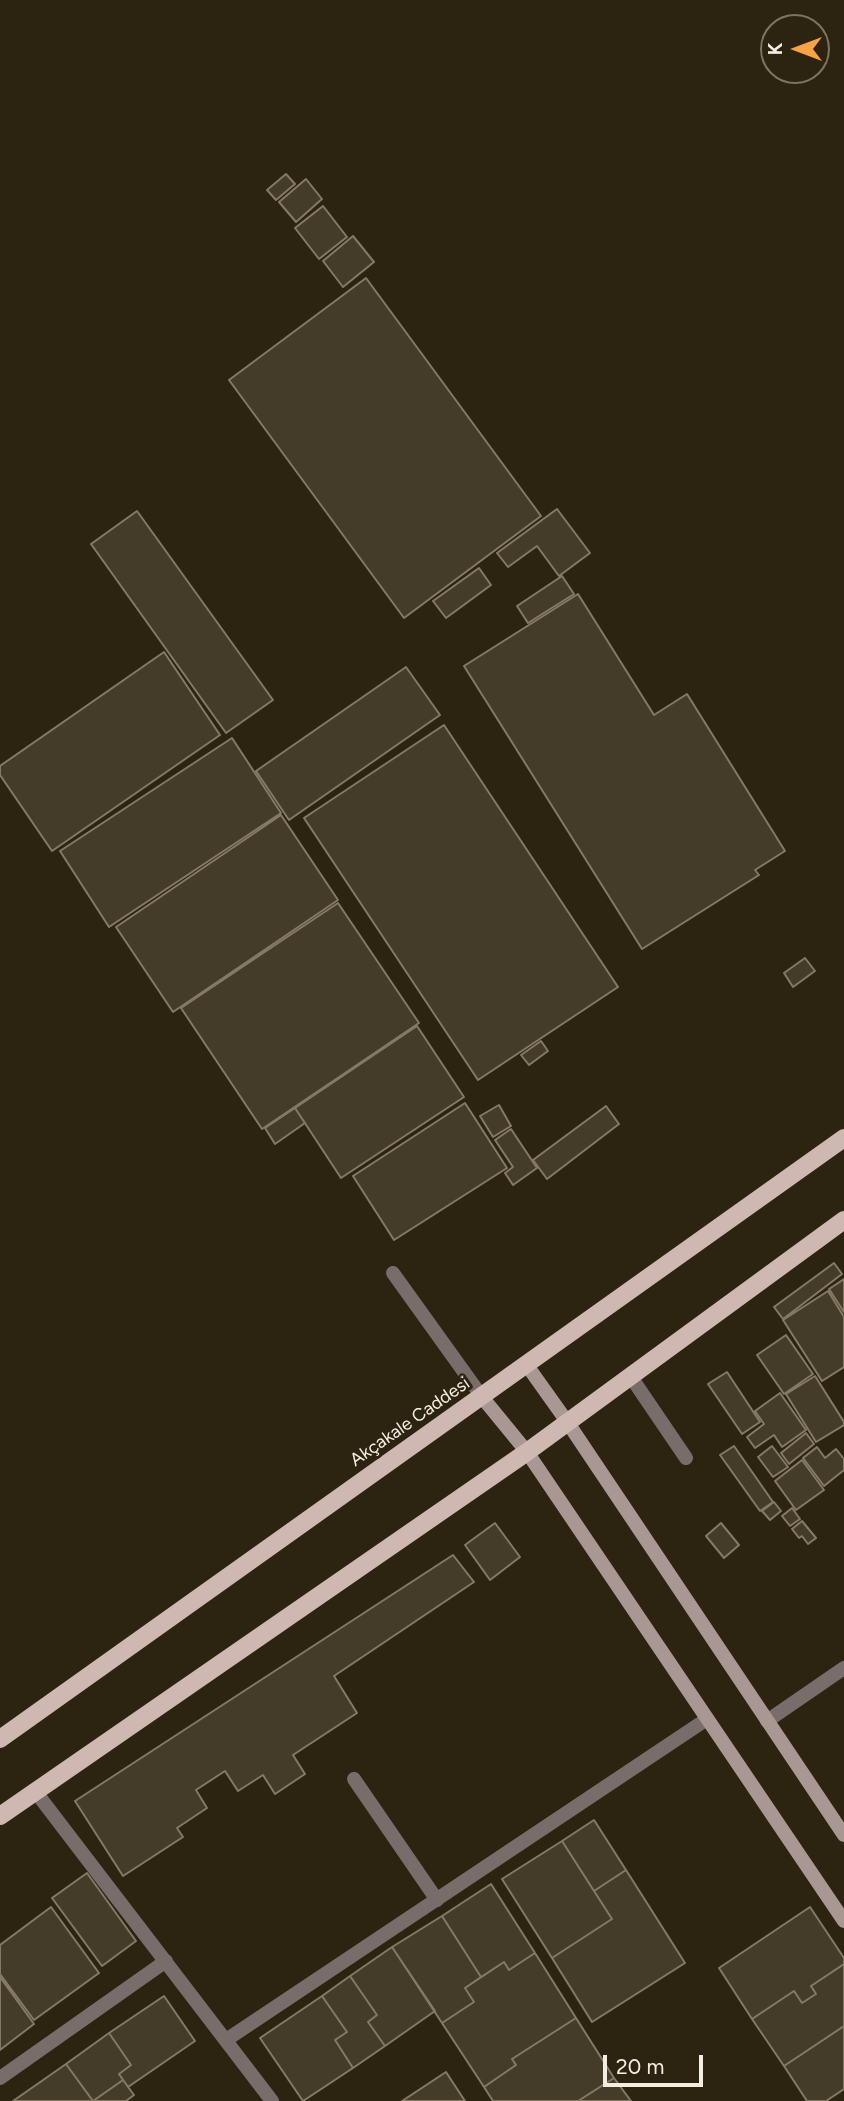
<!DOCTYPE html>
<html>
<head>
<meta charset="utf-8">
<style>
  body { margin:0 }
  #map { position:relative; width:844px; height:2101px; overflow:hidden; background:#2d2311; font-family:Figtree,sans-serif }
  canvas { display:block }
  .north { position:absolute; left:760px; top:14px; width:70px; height:70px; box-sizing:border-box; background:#2d2311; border:2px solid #7d7465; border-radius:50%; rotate:270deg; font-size:19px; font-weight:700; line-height:28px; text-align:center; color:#f4eee2 }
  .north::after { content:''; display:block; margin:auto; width:24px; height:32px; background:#f6a247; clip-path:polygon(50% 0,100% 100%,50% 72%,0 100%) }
  .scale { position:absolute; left:603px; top:2055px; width:100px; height:32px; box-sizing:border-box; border:4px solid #f4eee2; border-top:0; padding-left:9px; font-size:21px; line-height:24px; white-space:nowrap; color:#f4eee2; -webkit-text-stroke:5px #2d2311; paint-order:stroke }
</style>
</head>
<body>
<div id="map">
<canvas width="844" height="2101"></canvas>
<div class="north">K</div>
<div class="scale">20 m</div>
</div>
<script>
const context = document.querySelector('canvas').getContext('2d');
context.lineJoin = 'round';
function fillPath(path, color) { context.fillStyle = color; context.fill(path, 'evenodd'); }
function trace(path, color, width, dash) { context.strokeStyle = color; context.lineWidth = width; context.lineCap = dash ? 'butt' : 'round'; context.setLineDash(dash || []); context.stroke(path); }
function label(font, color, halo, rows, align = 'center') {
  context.font = font + ' Figtree,sans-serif'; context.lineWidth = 6; context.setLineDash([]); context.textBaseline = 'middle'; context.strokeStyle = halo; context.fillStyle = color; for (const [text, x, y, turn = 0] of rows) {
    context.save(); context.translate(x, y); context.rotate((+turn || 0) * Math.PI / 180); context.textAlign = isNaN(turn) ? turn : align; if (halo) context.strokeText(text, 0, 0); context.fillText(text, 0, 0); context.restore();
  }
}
const building = new Path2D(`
  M 286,174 L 295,184 L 276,200 L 267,190 Z
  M 306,179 L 322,199 L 296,222 L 279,202 Z
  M 323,206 L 347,237 L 319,259 L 295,228 Z
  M 353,236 L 374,262 L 343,287 L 323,261 Z
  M 366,278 L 541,516 L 404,618 L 229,380 Z
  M 557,509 L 590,553 L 559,576 L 537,546 L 508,567 L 497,553 Z
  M 137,511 L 273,700 L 226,733 L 91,544 Z
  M 479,568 L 491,585 L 446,618 L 433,601 Z
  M 562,576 L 574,594 L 528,623 L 517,606 Z
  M 578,594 L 654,715 L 687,694 L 785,851 L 755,870 L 759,875 L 642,949 L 464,666 Z
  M 164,652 L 220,735 L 52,851 L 0,775 L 0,766 Z
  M 406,667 L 440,715 L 289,820 L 256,771 Z
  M 444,725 L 618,987 L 478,1080 L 304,818 Z
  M 232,738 L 281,813 L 109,927 L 60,851 Z
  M 281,815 L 338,900 L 173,1012 L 116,927 Z
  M 338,903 L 419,1023 L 262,1129 L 181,1008 Z
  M 805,958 L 815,971 L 793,987 L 784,973 Z
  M 417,1026 L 464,1097 L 341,1178 L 295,1108 Z
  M 541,1041 L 548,1051 L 529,1065 L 521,1055 Z
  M 465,1103 L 507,1168 L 394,1240 L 353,1176 Z
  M 499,1105 L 511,1126 L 493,1137 L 480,1116 Z
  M 606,1106 L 619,1124 L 547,1179 L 533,1160 Z
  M 295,1108 L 305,1123 L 275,1144 L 265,1128 Z
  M 511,1129 L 537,1168 L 513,1185 L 505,1173 L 513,1167 L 495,1140 Z
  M 834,1263 L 842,1274 L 783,1319 L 774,1307 Z
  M 844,1279 L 844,1312 L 829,1289 Z
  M 828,1291 L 844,1317 L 844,1367 L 822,1381 L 783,1320 Z
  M 786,1335 L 813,1374 L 784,1394 L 757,1355 Z
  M 727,1372 L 760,1422 L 742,1434 L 708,1384 Z
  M 815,1376 L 844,1422 L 844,1425 L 816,1442 L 786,1394 Z
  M 780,1393 L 806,1430 L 782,1447 L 774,1435 L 755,1448 L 747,1437 L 764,1424 L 755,1411 Z
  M 806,1433 L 814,1444 L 789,1464 L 781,1453 Z
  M 734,1446 L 773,1502 L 760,1511 L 720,1455 Z
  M 772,1446 L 788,1467 L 773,1477 L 758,1457 Z
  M 817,1447 L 825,1458 L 836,1449 L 844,1459 L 844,1470 L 824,1486 L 803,1458 Z
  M 802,1460 L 824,1490 L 796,1510 L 775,1481 Z
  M 774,1502 L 781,1511 L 770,1520 L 762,1511 Z
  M 792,1508 L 800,1519 L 790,1526 L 782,1516 Z
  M 802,1521 L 816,1538 L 808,1544 L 802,1536 L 799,1538 L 792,1529 Z
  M 495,1523 L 520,1557 L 490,1580 L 465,1545 Z
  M 721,1523 L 739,1545 L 724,1558 L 706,1536 Z
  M 453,1555 L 474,1582 L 334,1676 L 357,1713 L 293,1755 L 305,1774 L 275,1794 L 263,1775 L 238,1791 L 225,1771 L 196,1790 L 207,1808 L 177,1828 L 183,1837 L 123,1876 L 75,1801 Z
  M 594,1820 L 626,1870 L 594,1891 L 562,1841 Z
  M 562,1841 L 612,1919 L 552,1958 L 502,1879 Z
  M 626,1870 L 685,1963 L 592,2022 L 552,1958 L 612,1919 L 594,1891 Z
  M 87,1873 L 136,1941 L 102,1966 L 52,1898 Z
  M 491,1884 L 535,1953 L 509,1970 L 504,1962 L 481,1977 L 442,1916 Z
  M 51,1907 L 99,1973 L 34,2020 L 0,1974 L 0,1945 Z
  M 810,1907 L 844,1958 L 844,1964 L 811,1986 L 816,1994 L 802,2003 L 794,1991 L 752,2019 L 719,1968 Z
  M 442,1916 L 481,1977 L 465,1988 L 474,2002 L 442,2023 L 392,1947 Z
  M 392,1947 L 435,2011 L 385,2046 L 368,2022 L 377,2015 L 350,1976 Z
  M 535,1953 L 576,2018 L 512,2059 L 516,2065 L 484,2087 L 442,2023 L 474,2002 L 465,1988 L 504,1962 L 509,1970 Z
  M 844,1964 L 844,2026 L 784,2066 L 752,2019 L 794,1991 L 802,2003 L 816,1994 L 811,1986 Z
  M 350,1976 L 377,2015 L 368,2022 L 385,2046 L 353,2068 L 335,2040 L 347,2032 L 322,1996 Z
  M 0,1977 L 34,2024 L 0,2050 Z
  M 164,1996 L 195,2041 L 128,2087 L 119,2074 L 131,2065 L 109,2033 Z
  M 322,1996 L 347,2032 L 335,2040 L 353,2068 L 303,2101 L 260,2038 Z
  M 576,2018 L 614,2078 L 578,2101 L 493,2101 L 484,2087 L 516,2065 L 512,2059 Z
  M 844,2026 L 844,2089 L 826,2101 L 807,2101 L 784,2066 Z
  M 109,2033 L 131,2065 L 119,2074 L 123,2080 L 93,2101 L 66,2064 Z
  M 66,2064 L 93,2101 L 13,2101 Z
  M 446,2072 L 465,2101 L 402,2101 Z
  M 614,2078 L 631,2101 L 578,2101 Z
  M 123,2080 L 134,2095 L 126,2101 L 93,2101 Z`);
fillPath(building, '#453b29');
trace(building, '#847964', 2);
trace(new Path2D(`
  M 393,1273 L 482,1397
  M 631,1377 L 686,1458
  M 354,1779 L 437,1900`), '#796d6b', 14);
trace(new Path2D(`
  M 767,1721 L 844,1668
  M 35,1791 L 272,2101
  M 226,2040 L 707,1719
  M 0,2078 L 166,1961`), '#796d6b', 14);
trace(new Path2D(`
  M 526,1364 L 568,1423 L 844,1835
  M 482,1397 L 527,1452 L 844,1921`), '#a99793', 14);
trace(new Path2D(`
  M 0,1739 L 844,1138
  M 0,1816 L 527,1452 L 844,1220`), '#cfb7b2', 18);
label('18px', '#f4eee2', '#2d2311', [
  ["Akçakale Caddesi",410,1422,-35]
]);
</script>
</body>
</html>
